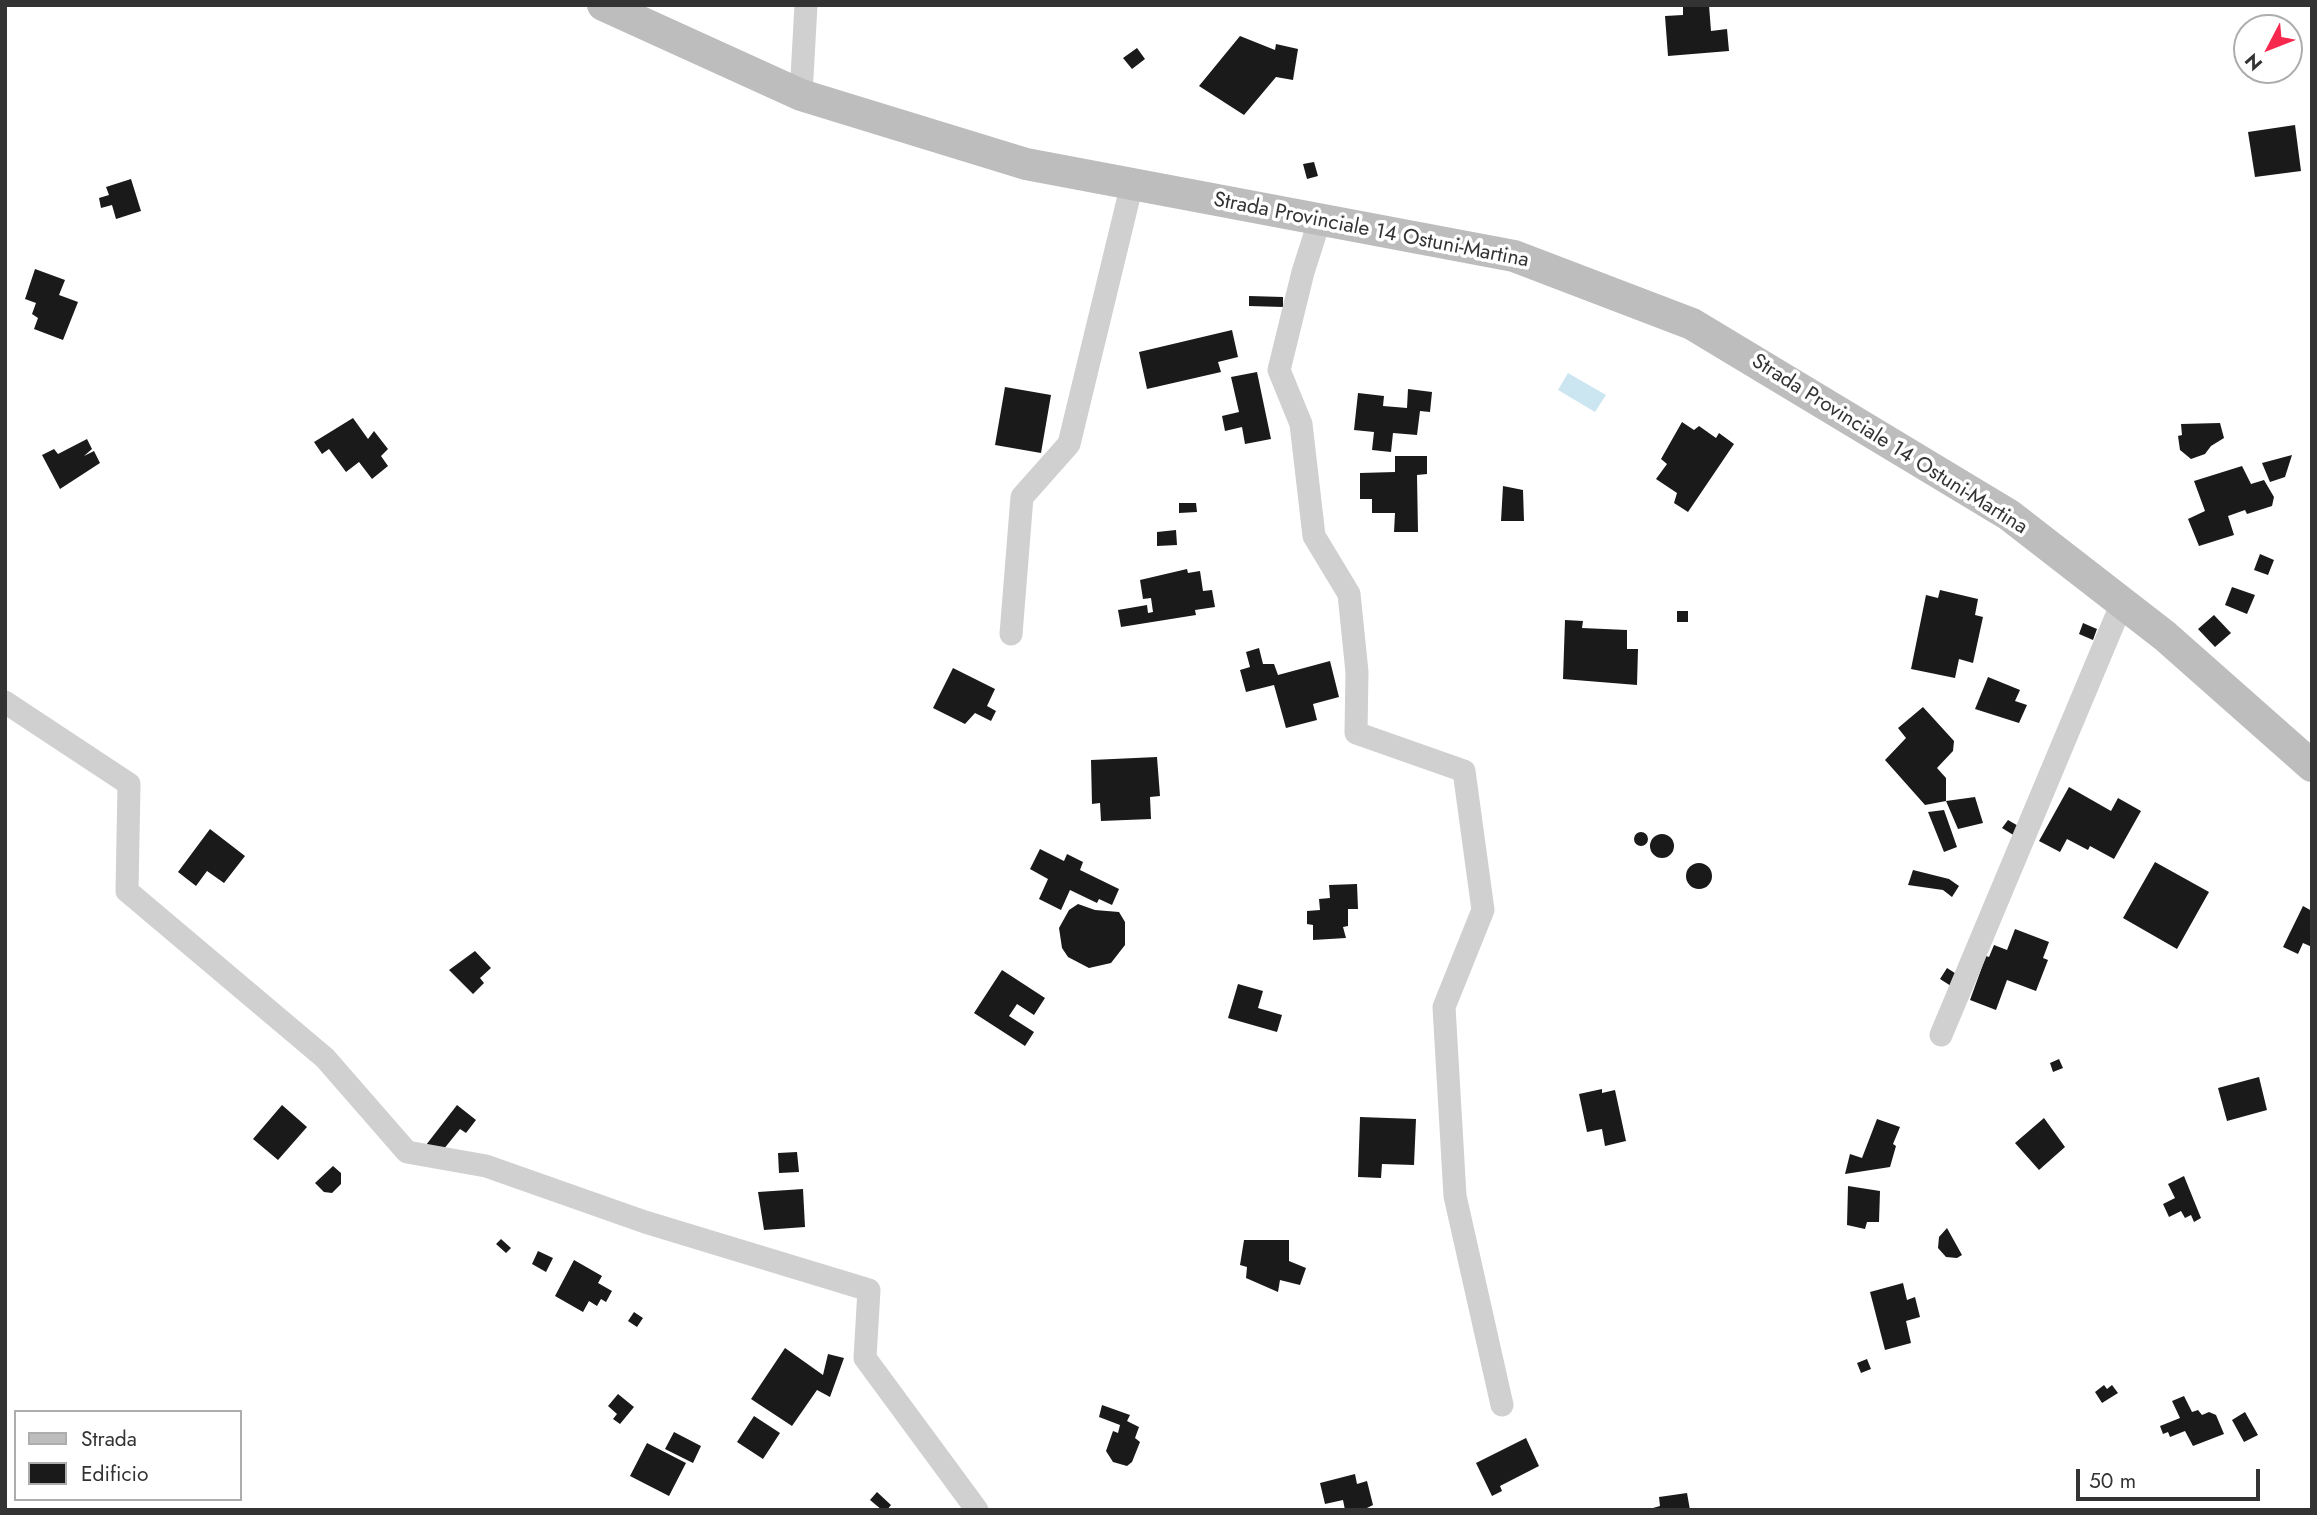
<!DOCTYPE html>
<html>
<head>
<meta charset="utf-8">
<style>
  body { margin:0 }
  #map { position:relative; width:2317px; height:1515px; overflow:hidden; background:#fff; font-family:Jost,sans-serif }
  canvas { display:block }
  .frame { position:absolute; inset:0; border:7px solid #333; pointer-events:none }
  .legend { position:absolute; left:14px; top:1410px; width:228px; height:91px; box-sizing:border-box; background:#fff; border:2px solid #adadad; margin:0; padding:9px 12px; list-style:none; font-size:21px; color:#333 }
  .legend li { display:flex; align-items:center; gap:14px; height:35px }
  .legend b { width:35px; border:2px solid #adadad }
  .north { position:absolute; left:2233px; top:14px; width:70px; height:70px; box-sizing:border-box; background:#fff; border:2px solid #adadad; border-radius:50%; rotate:228deg; font-size:19px; font-weight:700; line-height:28px; text-align:center; color:#333 }
  .north::after { content:''; display:block; margin:auto; width:24px; height:32px; background:#f6284d; clip-path:polygon(50% 0,100% 100%,50% 72%,0 100%) }
  .scale { position:absolute; left:2076px; top:1469px; width:184px; height:32px; box-sizing:border-box; border:4px solid #333; border-top:0; padding-left:9px; font-size:21px; line-height:24px; white-space:nowrap; color:#333; -webkit-text-stroke:5px #fff; paint-order:stroke }
</style>
</head>
<body>
<div id="map">
<canvas width="2317" height="1515"></canvas>
<div class="frame"></div>
<ul class="legend">
<li><b style="height:9px;background:#bdbdbd"></b>Strada</li>
<li><b style="height:19px;background:#1a1a1a"></b>Edificio</li>
</ul>
<div class="north">N</div>
<div class="scale">50 m</div>
</div>
<script>
const context = document.querySelector('canvas').getContext('2d');
context.lineJoin = 'round';
function fillPath(path, color) { context.fillStyle = color; context.fill(path, 'evenodd'); }
function trace(path, color, width, dash) { context.strokeStyle = color; context.lineWidth = width; context.lineCap = dash ? 'butt' : 'round'; context.setLineDash(dash || []); context.stroke(path); }
function label(font, color, halo, rows, align = 'center') {
  context.font = font + ' Jost,sans-serif'; context.lineWidth = 7; context.setLineDash([]); context.textBaseline = 'middle'; context.strokeStyle = halo; context.fillStyle = color; for (const [text, x, y, turn = 0] of rows) {
    context.save(); context.translate(x, y); context.rotate((+turn || 0) * Math.PI / 180); context.textAlign = isNaN(turn) ? turn : align; if (halo) context.strokeText(text, 0, 0); context.fillText(text, 0, 0); context.restore();
  }
}
fillPath(new Path2D(`
  M 1568,373 L 1606,395 L 1595,412 L 1558,390 Z`), '#cce6f1');
fillPath(new Path2D(`
  M 1683,5 L 1709,5 L 1711,31 L 1727,29 L 1729,51 L 1668,56 L 1665,16 L 1683,15 Z
  M 1240,36 L 1275,50 L 1276,44 L 1298,49 L 1293,80 L 1276,77 L 1244,115 L 1199,86 Z
  M 1137,48 L 1145,59 L 1132,69 L 1123,58 Z
  M 2248,70 L 2274,70 L 2275,71 L 2251,78 Z
  M 2295,125 L 2301,171 L 2255,177 L 2248,132 Z
  M 1314,162 L 1318,176 L 1307,179 L 1303,164 Z
  M 131,179 L 141,211 L 116,219 L 112,205 L 101,208 L 99,198 L 109,195 L 106,187 Z
  M 35,269 L 65,280 L 59,295 L 78,302 L 63,340 L 34,329 L 38,318 L 32,314 L 36,303 L 25,299 Z
  M 1249,296 L 1283,297 L 1283,307 L 1249,306 Z
  M 1232,330 L 1238,357 L 1218,362 L 1221,372 L 1147,389 L 1139,352 Z
  M 1257,372 L 1271,439 L 1245,444 L 1242,427 L 1225,431 L 1222,416 L 1239,412 L 1231,377 Z
  M 1005,387 L 1051,395 L 1041,453 L 995,445 Z
  M 1408,389 L 1432,392 L 1430,412 L 1420,411 L 1417,435 L 1393,433 L 1391,452 L 1372,450 L 1374,432 L 1354,430 L 1358,393 L 1384,396 L 1383,406 L 1407,408 Z
  M 353,418 L 368,439 L 374,431 L 388,449 L 381,456 L 388,466 L 372,479 L 359,462 L 346,472 L 329,449 L 322,454 L 314,442 Z
  M 1682,422 L 1694,430 L 1699,426 L 1716,438 L 1719,433 L 1734,444 L 1688,512 L 1674,503 L 1677,493 L 1656,479 L 1667,464 L 1661,459 Z
  M 2220,423 L 2224,438 L 2211,446 L 2205,454 L 2191,459 L 2180,450 L 2178,436 L 2182,435 L 2181,424 Z
  M 87,439 L 92,449 L 84,456 L 94,451 L 100,463 L 60,489 L 42,455 L 54,449 L 58,454 Z
  M 2292,455 L 2285,477 L 2270,482 L 2262,463 Z
  M 1395,456 L 1427,456 L 1427,474 L 1417,475 L 1418,532 L 1394,532 L 1395,513 L 1372,513 L 1372,499 L 1360,499 L 1360,473 L 1395,472 Z
  M 2242,466 L 2251,484 L 2264,480 L 2274,497 L 2272,506 L 2247,514 L 2245,510 L 2228,516 L 2234,535 L 2199,546 L 2188,519 L 2205,511 L 2194,481 Z
  M 1503,486 L 1523,490 L 1524,521 L 1501,521 Z
  M 1179,503 L 1196,503 L 1197,512 L 1179,513 Z
  M 1176,530 L 1177,545 L 1157,546 L 1157,532 Z
  M 2260,554 L 2274,560 L 2268,575 L 2254,570 Z
  M 1187,569 L 1188,573 L 1200,571 L 1203,591 L 1212,590 L 1215,607 L 1195,610 L 1196,615 L 1121,627 L 1118,610 L 1147,605 L 1148,613 L 1153,612 L 1151,598 L 1143,599 L 1140,580 Z
  M 2232,587 L 2255,595 L 2247,614 L 2225,605 Z
  M 1940,590 L 1978,599 L 1975,615 L 1983,617 L 1973,663 L 1959,659 L 1955,678 L 1911,669 L 1926,595 L 1938,598 Z
  M 1677,611 L 1688,611 L 1688,622 L 1677,622 Z
  M 2214,615 L 2231,633 L 2215,647 L 2198,629 Z
  M 1565,620 L 1583,621 L 1582,628 L 1627,630 L 1627,649 L 1638,649 L 1637,685 L 1563,679 Z
  M 2083,623 L 2097,629 L 2093,640 L 2079,634 Z
  M 1259,648 L 1263,664 L 1274,664 L 1278,675 L 1330,661 L 1339,697 L 1313,704 L 1317,720 L 1286,728 L 1274,685 L 1246,692 L 1240,670 L 1250,667 L 1246,652 Z
  M 953,668 L 995,689 L 987,706 L 996,711 L 991,721 L 975,713 L 965,724 L 933,708 Z
  M 1988,677 L 2020,690 L 2015,701 L 2027,705 L 2019,723 L 1975,709 Z
  M 1923,707 L 1954,741 L 1953,751 L 1937,768 L 1946,778 L 1946,801 L 1925,805 L 1885,760 L 1906,738 L 1898,728 Z
  M 1157,757 L 1160,796 L 1150,797 L 1151,819 L 1101,821 L 1100,803 L 1092,804 L 1091,760 Z
  M 2069,787 L 2111,811 L 2118,798 L 2141,811 L 2114,859 L 2090,846 L 2088,850 L 2067,839 L 2060,852 L 2039,841 Z
  M 1975,797 L 1983,823 L 1958,829 L 1946,801 Z
  M 1944,810 L 1957,847 L 1944,852 L 1928,812 Z
  M 2008,820 L 2020,827 L 2015,836 L 2002,828 Z
  M 210,829 L 245,856 L 224,883 L 207,871 L 196,886 L 178,872 Z
  M1634 839a7 7 0 1 1 14 0a7 7 0 1 1-14 0Z
  M1650 846a12 12 0 1 1 24 0a12 12 0 1 1-24 0Z
  M 1040,849 L 1064,861 L 1067,854 L 1083,862 L 1080,870 L 1119,889 L 1112,905 L 1099,899 L 1097,903 L 1070,890 L 1061,910 L 1039,899 L 1048,879 L 1030,869 Z
  M 2155,862 L 2209,892 L 2177,949 L 2123,918 Z
  M1686 876a13 13 0 1 1 26 0a13 13 0 1 1-26 0Z
  M 1913,870 L 1949,879 L 1959,886 L 1952,897 L 1943,890 L 1908,885 Z
  M 1357,884 L 1358,909 L 1348,909 L 1348,926 L 1343,927 L 1346,938 L 1313,940 L 1313,925 L 1307,924 L 1307,911 L 1320,910 L 1319,899 L 1330,898 L 1329,885 Z
  M 1078,904 L 1095,910 L 1119,912 L 1125,922 L 1125,945 L 1111,963 L 1089,968 L 1068,957 L 1062,948 L 1059,928 L 1069,910 Z
  M 2303,906 L 2312,911 L 2312,947 L 2303,943 L 2298,954 L 2283,947 Z
  M 2015,929 L 2049,942 L 2043,958 L 2048,960 L 2036,991 L 2007,980 L 1996,1010 L 1970,1000 L 1986,956 L 1989,957 L 1994,945 L 2007,950 Z
  M 475,951 L 491,968 L 480,978 L 484,983 L 473,994 L 449,970 Z
  M 1947,968 L 1958,975 L 1951,986 L 1940,979 Z
  M 1002,970 L 1045,998 L 1034,1015 L 1017,1004 L 1009,1016 L 1034,1032 L 1025,1046 L 974,1013 Z
  M 1238,984 L 1263,991 L 1258,1008 L 1282,1015 L 1277,1032 L 1228,1018 Z
  M 2059,1059 L 2063,1068 L 2053,1072 L 2050,1063 Z
  M 2259,1077 L 2267,1110 L 2227,1121 L 2218,1088 Z
  M 1602,1089 L 1602,1093 L 1615,1090 L 1626,1141 L 1605,1146 L 1602,1129 L 1587,1132 L 1579,1094 Z
  M 282,1105 L 307,1127 L 278,1160 L 253,1139 Z
  M 457,1105 L 476,1120 L 466,1133 L 460,1129 L 439,1155 L 426,1145 Z
  M 1360,1117 L 1416,1119 L 1414,1165 L 1382,1164 L 1381,1178 L 1358,1177 Z
  M 2044,1118 L 2065,1147 L 2039,1170 L 2015,1143 Z
  M 1877,1119 L 1900,1127 L 1893,1144 L 1896,1146 L 1890,1167 L 1845,1174 L 1850,1154 L 1862,1158 Z
  M 797,1152 L 799,1172 L 779,1173 L 778,1153 Z
  M 333,1166 L 341,1173 L 341,1184 L 332,1193 L 324,1192 L 315,1183 Z
  M 2184,1176 L 2201,1218 L 2194,1222 L 2191,1215 L 2185,1218 L 2181,1211 L 2169,1217 L 2163,1204 L 2175,1198 L 2168,1184 Z
  M 1848,1186 L 1880,1191 L 1879,1222 L 1867,1222 L 1865,1229 L 1847,1225 Z
  M 803,1189 L 805,1227 L 764,1230 L 758,1192 Z
  M 1947,1228 L 1962,1255 L 1957,1258 L 1946,1257 L 1938,1248 L 1939,1237 Z
  M 501,1239 L 511,1248 L 506,1253 L 496,1244 Z
  M 1244,1240 L 1289,1240 L 1289,1261 L 1306,1268 L 1300,1285 L 1280,1280 L 1278,1292 L 1246,1278 L 1247,1267 L 1240,1265 Z
  M 538,1251 L 553,1258 L 546,1272 L 532,1264 Z
  M 574,1260 L 602,1276 L 598,1283 L 612,1291 L 606,1302 L 601,1299 L 597,1306 L 589,1301 L 583,1312 L 555,1296 Z
  M 1903,1283 L 1907,1300 L 1915,1297 L 1920,1317 L 1906,1321 L 1911,1343 L 1885,1350 L 1870,1292 Z
  M 634,1312 L 643,1318 L 637,1327 L 628,1321 Z
  M 785,1348 L 823,1375 L 828,1354 L 844,1358 L 830,1397 L 817,1390 L 792,1426 L 751,1399 Z
  M 1867,1359 L 1871,1369 L 1861,1373 L 1857,1363 Z
  M 2104,1385 L 2107,1389 L 2112,1385 L 2118,1393 L 2102,1403 L 2095,1392 Z
  M 618,1394 L 634,1407 L 620,1424 L 613,1419 L 617,1414 L 608,1406 Z
  M 2184,1396 L 2192,1412 L 2198,1410 L 2202,1415 L 2209,1412 L 2216,1415 L 2224,1434 L 2193,1446 L 2185,1431 L 2170,1437 L 2168,1432 L 2163,1434 L 2160,1426 L 2180,1418 L 2172,1401 Z
  M 1102,1405 L 1130,1415 L 1127,1421 L 1139,1427 L 1135,1438 L 1140,1442 L 1132,1462 L 1127,1466 L 1113,1462 L 1106,1451 L 1113,1431 L 1118,1433 L 1120,1425 L 1099,1417 Z
  M 2245,1412 L 2258,1435 L 2244,1442 L 2232,1420 Z
  M 754,1416 L 780,1433 L 763,1459 L 737,1442 Z
  M 674,1432 L 701,1446 L 693,1463 L 665,1449 Z
  M 1526,1438 L 1539,1466 L 1500,1486 L 1502,1491 L 1492,1496 L 1476,1463 Z
  M 647,1443 L 686,1463 L 669,1496 L 630,1476 Z
  M 1355,1474 L 1357,1484 L 1367,1481 L 1373,1505 L 1363,1510 L 1345,1510 L 1343,1500 L 1325,1504 L 1320,1483 Z
  M 877,1492 L 891,1505 L 887,1510 L 882,1510 L 870,1500 Z
  M 1687,1493 L 1690,1510 L 1646,1510 L 1660,1506 L 1659,1497 Z`), '#1a1a1a');
trace(new Path2D(`
  M 801,95 L 806,5
  M 1320,219 L 1303,272 L 1279,370 L 1301,424 L 1314,536 L 1349,594 L 1357,672 L 1356,733 L 1464,771 L 1483,910 L 1444,1007 L 1455,1196 L 1502,1405
  M 1011,634 L 1022,497 L 1069,444 L 1132,184
  M 5,702 L 129,784 L 127,891 L 325,1058 L 407,1152 L 486,1166 L 645,1222 L 869,1290 L 865,1358 L 977,1510
  M 1941,1035 L 2122,603`), '#d0d0d0', 23);
trace(new Path2D(`
  M 603,5 L 801,95 L 1026,164 L 1514,256 L 1692,324 L 2009,515 L 2165,636 L 2312,766`), '#bdbdbd', 32);
label('21px', '#333', '#fff', [
  ["Strada Provinciale 14 Ostuni-Martina",1371,231,11],
  ["Strada Provinciale 14 Ostuni-Martina",1889,445,32]
]);
</script>
</body>
</html>
